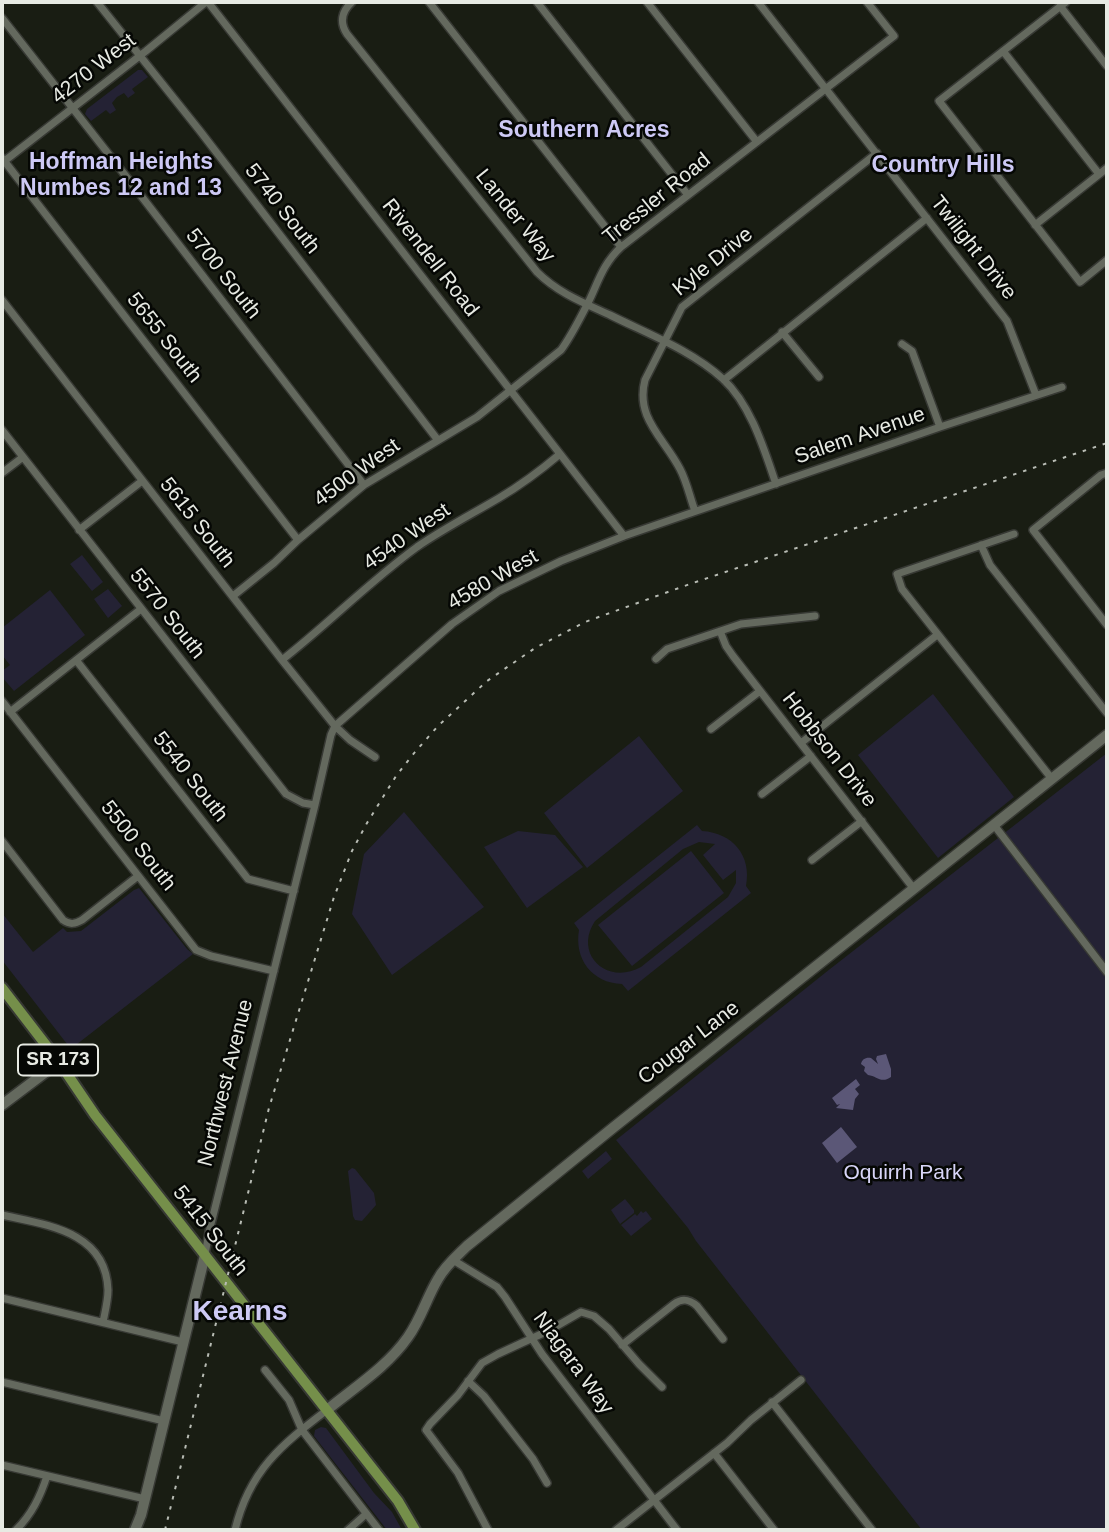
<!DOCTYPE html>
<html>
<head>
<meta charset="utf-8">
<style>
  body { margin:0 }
  #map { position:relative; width:1109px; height:1532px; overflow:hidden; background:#191d13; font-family:Arial,sans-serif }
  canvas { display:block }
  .frame { position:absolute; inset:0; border:4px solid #e7eae3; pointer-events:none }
</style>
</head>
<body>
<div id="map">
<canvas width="1109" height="1532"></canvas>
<div class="frame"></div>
</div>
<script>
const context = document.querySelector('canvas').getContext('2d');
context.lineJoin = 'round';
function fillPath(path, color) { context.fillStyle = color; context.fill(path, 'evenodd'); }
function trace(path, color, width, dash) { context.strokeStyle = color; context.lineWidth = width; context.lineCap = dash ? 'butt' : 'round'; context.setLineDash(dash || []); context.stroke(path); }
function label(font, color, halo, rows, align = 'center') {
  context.font = font + ' Arial,sans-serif'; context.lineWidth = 5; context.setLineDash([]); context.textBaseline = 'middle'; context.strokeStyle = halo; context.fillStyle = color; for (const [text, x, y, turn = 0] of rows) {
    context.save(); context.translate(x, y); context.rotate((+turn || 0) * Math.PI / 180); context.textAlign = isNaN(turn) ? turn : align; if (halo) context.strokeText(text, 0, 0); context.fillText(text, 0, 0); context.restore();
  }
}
fillPath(new Path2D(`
  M 138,70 L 142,70 L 148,77 L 132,89 L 135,93 L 128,98 L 124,93 L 117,97 L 112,103 L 116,110 L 110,114 L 106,110 L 91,121 L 85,114 L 87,109 Z
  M 82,555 L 103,582 L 92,591 L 70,564 Z
  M 108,589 L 122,606 L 108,618 L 94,599 Z
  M 50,590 L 85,635 L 14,691 L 2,677 L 2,671 L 10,665 L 2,655 L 2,628 Z
  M 933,694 L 1014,797 L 938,858 L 858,755 Z
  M 639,736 L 683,791 L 587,868 L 544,813 Z
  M 1107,753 L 1107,1530 L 922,1530 L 696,1241 L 688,1228 L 616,1140 L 830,969 Z
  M 404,812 L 484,907 L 392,975 L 352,914 L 364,854 Z
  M 697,825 L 702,831 C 733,833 752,856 746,886 L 751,893 L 628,991 L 622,984 C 592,983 574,959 579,930 L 574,923 ZM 699,842 L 715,844 L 703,855 L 723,880 L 736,870 L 736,883 L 728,897 L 641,967 C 607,986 573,954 595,921 L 683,849 Z
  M 518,831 L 555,835 L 583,867 L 527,908 L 484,847 Z
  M 691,851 L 724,893 L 632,966 L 598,925 Z
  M 139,888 L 187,949 L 193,954 L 72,1048 L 67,1044 L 2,960 L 2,913 L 33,952 L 63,928 L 67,932 L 81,931 L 134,890 Z
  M 606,1151 L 612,1159 L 588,1179 L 582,1171 Z
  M 352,1168 L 355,1169 L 374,1193 L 376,1205 L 362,1221 L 355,1220 L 353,1216 L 348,1171 Z
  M 625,1199 L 634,1210 L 634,1213 L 620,1224 L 611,1210 Z
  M 641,1211 L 643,1213 L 646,1211 L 652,1219 L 631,1236 L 621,1225 L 635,1214 L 637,1216 Z
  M 321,1427 L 326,1428 L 374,1493 L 392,1512 L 402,1530 L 387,1530 L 314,1436 L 315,1430 Z`), '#242234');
fillPath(new Path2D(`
  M 886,1054 L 891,1069 L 891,1077 C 881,1084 877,1076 868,1075 L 864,1071 L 865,1067 L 861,1064 C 862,1059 866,1057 871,1058 L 878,1064 L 876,1059 L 877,1056 Z
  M 856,1079 L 860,1085 L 855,1089 L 859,1094 L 855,1099 L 853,1110 L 836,1108 L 840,1104 L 837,1105 L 832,1098 Z
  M 841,1127 L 857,1147 L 837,1163 L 822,1143 Z`), '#5b5777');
const street = new Path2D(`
  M 97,2 L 200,131 L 437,439
  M 208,2 L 624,536
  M 352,2 C 342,11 339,22 347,34 L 537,272 C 558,293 584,303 610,315 C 648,334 691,350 723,379 C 751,405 764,449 776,484
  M 429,2 L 621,247
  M 537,2 L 688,195
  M 647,2 L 757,142
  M 758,2 L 1007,321 L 1036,395
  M 1066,2 L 939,101 L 1080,282 L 1107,260
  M 1060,6 L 1107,66
  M 2,18 L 132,184 L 364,485
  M 1003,51 L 1099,174
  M 2,158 L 298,540
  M 2,163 L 146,51 L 206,2
  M 1035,225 L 1107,168
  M 2,300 L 282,660 L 335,726 L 350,740 L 375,757
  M 782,332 L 819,377
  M 902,344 L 912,351 L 940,427
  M 724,380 L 927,218
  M 2,430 L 286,794 L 303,803 L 315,805
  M 2,473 L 23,457
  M 1107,473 L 1101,475 L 1033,530 L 1107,625
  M 695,511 C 690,498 687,482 680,469 C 664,438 635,418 645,380 L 682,307 L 877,153
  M 79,530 L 142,481
  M 1014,534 L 897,574 L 902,589 L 1052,779
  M 981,545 L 990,565 L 1107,713
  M 233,596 L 274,563 L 298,540 L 364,485 L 477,417 L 561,350 C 572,335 580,318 589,301 C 599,280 603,264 621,247 L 894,36 L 867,2
  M 720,631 L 726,646 L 733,656 L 914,889
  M 656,659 L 667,649 L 741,624 L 815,616
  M 76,660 L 248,879 L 294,891
  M 282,660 C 328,624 369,582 417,547 C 443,529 472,514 499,498 C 521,485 541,470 560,454
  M 2,701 L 196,950 L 211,956 L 274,971
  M 10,712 L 141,609
  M 711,729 L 760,691
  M 801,743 L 937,635
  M 762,794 L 811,756
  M 994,825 L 1107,972
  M 2,841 L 63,920 C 70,925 75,924 82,920 L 138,876
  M 812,860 L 862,821
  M 2,1215 C 46,1225 106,1231 108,1290 C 108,1301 105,1312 103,1322
  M 205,1255 L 209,1232 L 315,805 L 331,735 L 335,726 L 452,624 L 499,591 L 561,561 L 624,536 L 940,427 L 1062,387
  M 453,1260 L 497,1287 L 505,1297 L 542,1354 L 677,1530
  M 2,1298 L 183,1342
  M 622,1345 L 674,1304 C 682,1298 689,1299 697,1306 L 723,1339
  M 265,1370 L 289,1400 L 302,1430 L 379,1530
  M 468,1381 L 484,1396 L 533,1459 L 547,1483
  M 2,1382 L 164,1421
  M 772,1402 L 872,1530
  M 714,1453 L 774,1530
  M 2,1465 L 145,1499
  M 16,1530 C 32,1514 40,1497 47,1476
  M 235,1530 C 249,1471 281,1445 327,1410
  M 348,1530 L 366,1514
  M 488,1530 L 458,1473 L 426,1430 L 430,1424 L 458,1395 L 482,1363 L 498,1354 L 550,1330 L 581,1312 L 594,1316 L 609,1329 L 639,1364 L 662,1387
  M 616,1530 L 727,1443 L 751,1420 L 801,1380`);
const secondary = new Path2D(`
  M 2,1105 L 59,1062
  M 327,1410 C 355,1387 387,1367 408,1337 C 421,1319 427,1297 438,1279 C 445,1266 457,1256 467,1246 L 614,1127 L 1107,735
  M 135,1530 L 141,1515 L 205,1255`);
const primary = new Path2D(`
  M 2,988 L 59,1062 L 95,1115 L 398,1501 L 415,1530`);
trace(street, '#373934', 10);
trace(secondary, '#373934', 13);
trace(primary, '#373934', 14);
trace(street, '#64695e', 7);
trace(secondary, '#64695e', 10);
trace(primary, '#758f4a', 10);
trace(new Path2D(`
  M 165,1530 L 269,1108 L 334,897 L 352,851 L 367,823 L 396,776 L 415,752 L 438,726 L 487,681 L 535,648 L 585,622 L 690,584 L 1107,443`), '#b8bcb4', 2, [3.5, 7]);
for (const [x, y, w] of [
  [58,1060,80]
]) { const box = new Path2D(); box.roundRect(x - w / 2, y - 15.5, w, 31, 5); context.fillStyle = '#050704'; context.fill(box); trace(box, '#e7eae3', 2); }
label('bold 19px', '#e7eae3', null, [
  ["SR 173",58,1060]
]);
label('21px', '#e7eae3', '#050704', [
  ["4270 West",94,69,-38],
  ["Tressler Road",657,199,-39],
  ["5740 South",282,209,52],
  ["Lander Way",515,216,51],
  ["Twilight Drive",973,248,52],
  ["Rivendell Road",430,258,52],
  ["Kyle Drive",713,262,-39],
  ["5700 South",223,274,52],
  ["5655 South",164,338,52],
  ["Salem Avenue",860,436,-19],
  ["4500 West",357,473,-36],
  ["5615 South",197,523,52],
  ["4540 West",407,537,-35],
  ["4580 West",493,580,-30],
  ["5570 South",167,614,52],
  ["Hobbson Drive",829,750,52],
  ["5540 South",190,777,52],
  ["5500 South",138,846,52],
  ["Cougar Lane",689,1043,-38],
  ["Northwest Avenue",226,1083,-76],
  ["5415 South",210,1231,52],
  ["Niagara Way",573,1363,54]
]);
label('21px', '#d7d4f7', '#050704', [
  ["Oquirrh Park",903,1173]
]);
label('bold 23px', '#cdc9f5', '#050704', [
  ["Southern Acres",584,131],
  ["Hoffman Heights",121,163],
  ["Numbes 12 and 13",121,189],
  ["Country Hills",943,166]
]);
label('bold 28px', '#cdc9f5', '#050704', [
  ["Kearns",240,1312]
]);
</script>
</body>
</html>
